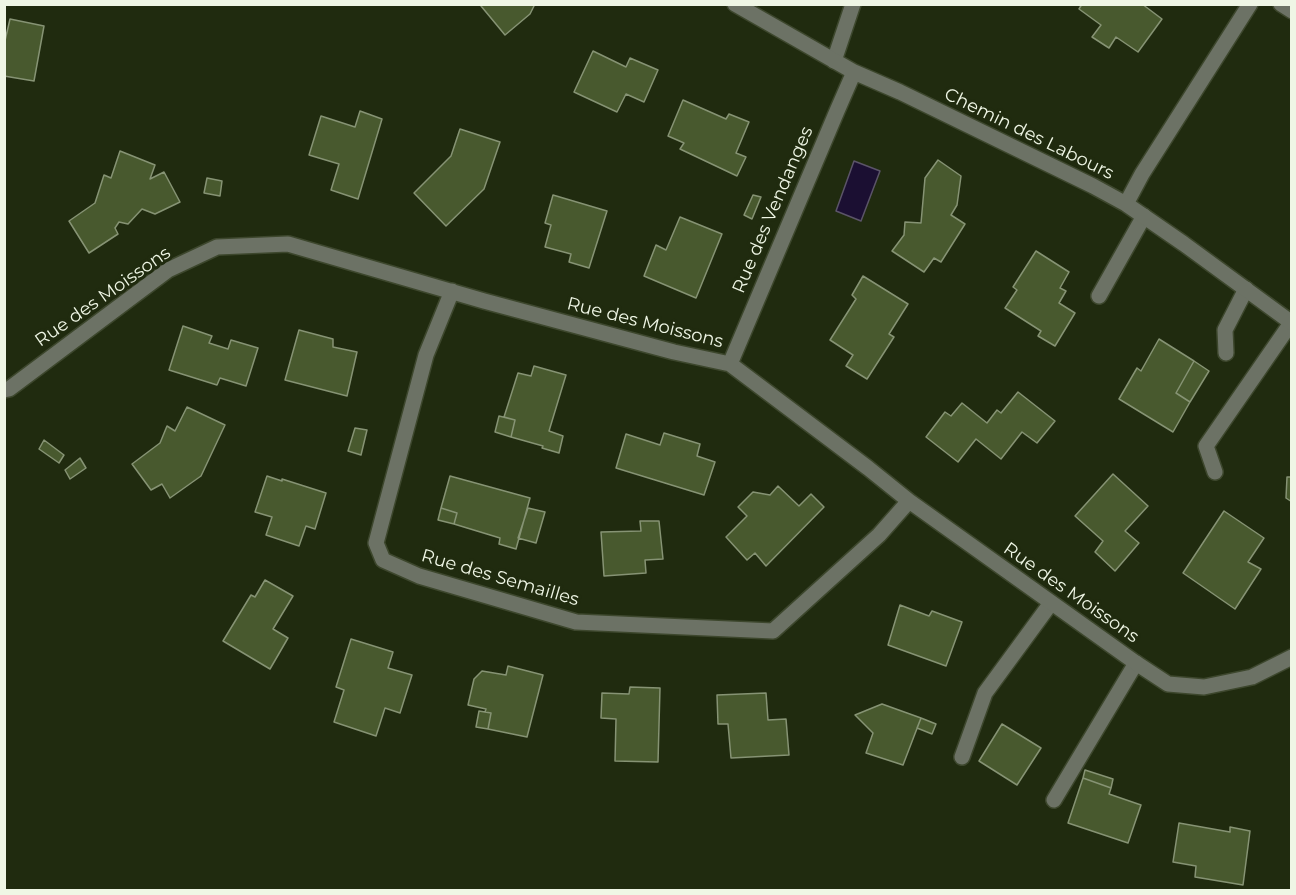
<!DOCTYPE html>
<html>
<head>
<meta charset="utf-8">
<style>
  body { margin:0 }
  #map { position:relative; width:1296px; height:895px; overflow:hidden; background:#202b0f; font-family:Montserrat,sans-serif }
  canvas { display:block }
  .frame { position:absolute; inset:0; border:6px solid #eff6e5; pointer-events:none }
</style>
</head>
<body>
<div id="map">
<canvas width="1296" height="895"></canvas>
<div class="frame"></div>
</div>
<script>
const context = document.querySelector('canvas').getContext('2d');
context.lineJoin = 'round';
function fillPath(path, color) { context.fillStyle = color; context.fill(path, 'evenodd'); }
function trace(path, color, width, dash) { context.strokeStyle = color; context.lineWidth = width; context.lineCap = dash ? 'butt' : 'round'; context.setLineDash(dash || []); context.stroke(path); }
function label(font, color, halo, rows, align = 'center') {
  context.font = font + ' Montserrat,sans-serif'; context.lineWidth = 6; context.setLineDash([]); context.textBaseline = 'middle'; context.strokeStyle = halo; context.fillStyle = color; for (const [text, x, y, turn = 0] of rows) {
    context.save(); context.translate(x, y); context.rotate((+turn || 0) * Math.PI / 180); context.textAlign = isNaN(turn) ? turn : align; if (halo) context.strokeText(text, 0, 0); context.fillText(text, 0, 0); context.restore();
  }
}
const water = new Path2D(`
  M 854,161 L 880,171 L 861,221 L 836,211 Z`);
fillPath(water, '#1b0f32');
trace(water, '#5b5468', 1.5);
const building = new Path2D(`
  M 483,4 L 535,4 L 530,14 L 505,35 L 481,6 Z
  M 1082,4 L 1142,4 L 1162,19 L 1138,52 L 1116,37 L 1109,48 L 1092,37 L 1101,25 L 1079,9 Z
  M 10,19 L 44,26 L 34,81 L 4,76 L 4,45 Z
  M 593,51 L 626,67 L 630,58 L 658,70 L 644,102 L 626,94 L 617,112 L 574,92 Z
  M 683,100 L 726,119 L 729,114 L 749,122 L 736,153 L 746,157 L 737,176 L 680,149 L 684,143 L 668,136 Z
  M 360,111 L 382,119 L 358,199 L 331,190 L 339,164 L 309,155 L 321,116 L 355,127 Z
  M 460,129 L 500,142 L 484,189 L 446,226 L 414,193 L 451,156 Z
  M 120,151 L 155,165 L 150,179 L 164,172 L 180,202 L 155,214 L 142,209 L 128,224 L 119,222 L 115,228 L 118,234 L 89,253 L 69,221 L 95,203 L 104,175 L 111,178 Z
  M 938,160 L 961,176 L 957,205 L 951,215 L 965,224 L 941,262 L 934,258 L 924,272 L 892,251 L 904,235 L 905,222 L 921,223 L 925,178 Z
  M 207,178 L 222,181 L 220,196 L 204,193 Z
  M 553,195 L 607,211 L 589,268 L 569,262 L 571,254 L 545,247 L 551,225 L 545,223 Z
  M 753,195 L 761,197 L 752,219 L 744,215 Z
  M 680,217 L 722,234 L 696,298 L 644,276 L 656,245 L 666,250 Z
  M 1036,251 L 1069,272 L 1060,288 L 1066,291 L 1059,303 L 1075,313 L 1055,346 L 1038,336 L 1041,331 L 1005,308 L 1017,290 L 1013,287 Z
  M 863,276 L 908,304 L 889,334 L 894,337 L 867,379 L 846,366 L 853,355 L 830,340 L 856,299 L 852,295 Z
  M 183,326 L 212,336 L 209,343 L 228,349 L 231,340 L 258,348 L 246,386 L 220,378 L 217,385 L 169,370 Z
  M 299,330 L 333,339 L 333,347 L 357,352 L 347,396 L 285,380 Z
  M 1159,339 L 1194,361 L 1176,393 L 1190,402 L 1173,432 L 1119,399 L 1137,368 L 1141,371 Z
  M 1194,361 L 1209,371 L 1190,402 L 1176,393 Z
  M 534,366 L 566,375 L 549,431 L 563,436 L 559,453 L 542,448 L 543,446 L 511,437 L 515,420 L 504,417 L 518,373 L 531,376 Z
  M 1018,392 L 1055,421 L 1037,443 L 1022,432 L 1001,459 L 976,439 L 958,462 L 926,437 L 945,412 L 951,416 L 962,403 L 987,423 L 997,410 L 1001,413 Z
  M 187,407 L 225,425 L 201,476 L 170,498 L 162,484 L 151,490 L 132,464 L 160,443 L 167,426 L 175,431 Z
  M 499,416 L 515,420 L 511,437 L 495,432 Z
  M 355,428 L 367,430 L 361,455 L 348,451 Z
  M 664,433 L 700,444 L 697,456 L 715,462 L 704,495 L 616,468 L 626,434 L 660,445 Z
  M 44,440 L 64,455 L 59,463 L 39,449 Z
  M 80,458 L 86,468 L 70,479 L 65,470 Z
  M 1113,474 L 1148,506 L 1125,531 L 1139,543 L 1115,571 L 1095,552 L 1103,541 L 1075,516 Z
  M 267,476 L 282,481 L 282,479 L 326,493 L 315,529 L 306,526 L 299,546 L 266,535 L 272,517 L 255,512 Z
  M 450,476 L 530,498 L 516,549 L 499,544 L 500,538 L 454,524 L 457,513 L 441,508 Z
  M 1287,477 L 1292,477 L 1292,502 L 1286,498 Z
  M 778,486 L 799,506 L 811,494 L 824,507 L 766,566 L 755,553 L 747,560 L 726,537 L 747,516 L 738,507 L 753,492 L 770,495 Z
  M 441,508 L 457,513 L 454,524 L 438,520 Z
  M 528,508 L 545,512 L 536,543 L 518,538 Z
  M 1224,511 L 1264,538 L 1248,562 L 1261,569 L 1235,609 L 1183,573 Z
  M 640,521 L 659,521 L 663,559 L 645,560 L 646,573 L 604,576 L 601,532 L 641,531 Z
  M 265,580 L 293,596 L 273,629 L 288,638 L 270,669 L 223,641 L 251,595 L 255,597 Z
  M 900,605 L 929,616 L 932,611 L 962,622 L 946,666 L 888,645 Z
  M 351,639 L 393,652 L 388,668 L 412,675 L 400,713 L 385,708 L 376,736 L 334,722 L 344,690 L 336,687 Z
  M 508,666 L 543,675 L 527,737 L 488,729 L 491,713 L 485,712 L 486,709 L 468,705 L 474,679 L 482,671 L 506,675 Z
  M 630,687 L 660,688 L 658,762 L 615,761 L 616,719 L 601,718 L 602,693 L 629,694 Z
  M 766,693 L 768,720 L 786,719 L 789,755 L 731,758 L 728,724 L 718,724 L 717,695 Z
  M 882,704 L 921,718 L 903,765 L 866,753 L 873,733 L 855,715 Z
  M 479,711 L 491,713 L 488,729 L 476,727 Z
  M 921,718 L 936,724 L 932,734 L 917,728 Z
  M 1002,724 L 1041,748 L 1017,785 L 979,761 Z
  M 1085,770 L 1113,779 L 1111,788 L 1083,778 Z
  M 1083,778 L 1111,788 L 1109,794 L 1141,805 L 1128,843 L 1068,823 Z
  M 1179,823 L 1230,832 L 1230,827 L 1250,831 L 1243,885 L 1195,877 L 1196,866 L 1173,862 Z`);
fillPath(building, '#48592e');
trace(building, '#869374', 1.5);
const service = new Path2D(`
  M 1281,4 L 1292,11
  M 834,61 L 853,4
  M 1099,296 L 1144,216
  M 1226,353 L 1225,330 L 1246,289
  M 1215,472 L 1206,446 L 1291,323
  M 962,757 L 985,693 L 1051,603
  M 1054,800 L 1136,663`);
const minor = new Path2D(`
  M 735,4 L 854,72 L 900,92 L 1093,186 L 1126,204 L 1184,244 L 1292,323
  M 1126,204 L 1142,174 L 1250,4
  M 452,291 L 426,355 L 376,543 L 383,560 L 419,576 L 576,622 L 773,631 L 879,535 L 909,501
  M 730,364 L 837,111 L 854,72
  M 4,390 L 9,389 L 168,270 L 217,247 L 288,244 L 484,301 L 674,352 L 730,364 L 868,468 L 909,501 L 1136,663 L 1168,684 L 1204,687 L 1252,677 L 1292,657`);
trace(service, '#3d472d', 18);
trace(minor, '#3d472d', 18);
trace(service, '#6c7265', 15);
trace(minor, '#6c7265', 15);
label('18px', '#eff6e5', '#202b0f', [
  ["Chemin des Labours",1029,134,26],
  ["Rue des Vendanges",773,210,-67],
  ["Rue des Moissons",103,297,-35],
  ["Rue des Moissons",645,323,14],
  ["Rue des Semailles",500,578,16],
  ["Rue des Moissons",1071,593,35]
]);
</script>
</body>
</html>
